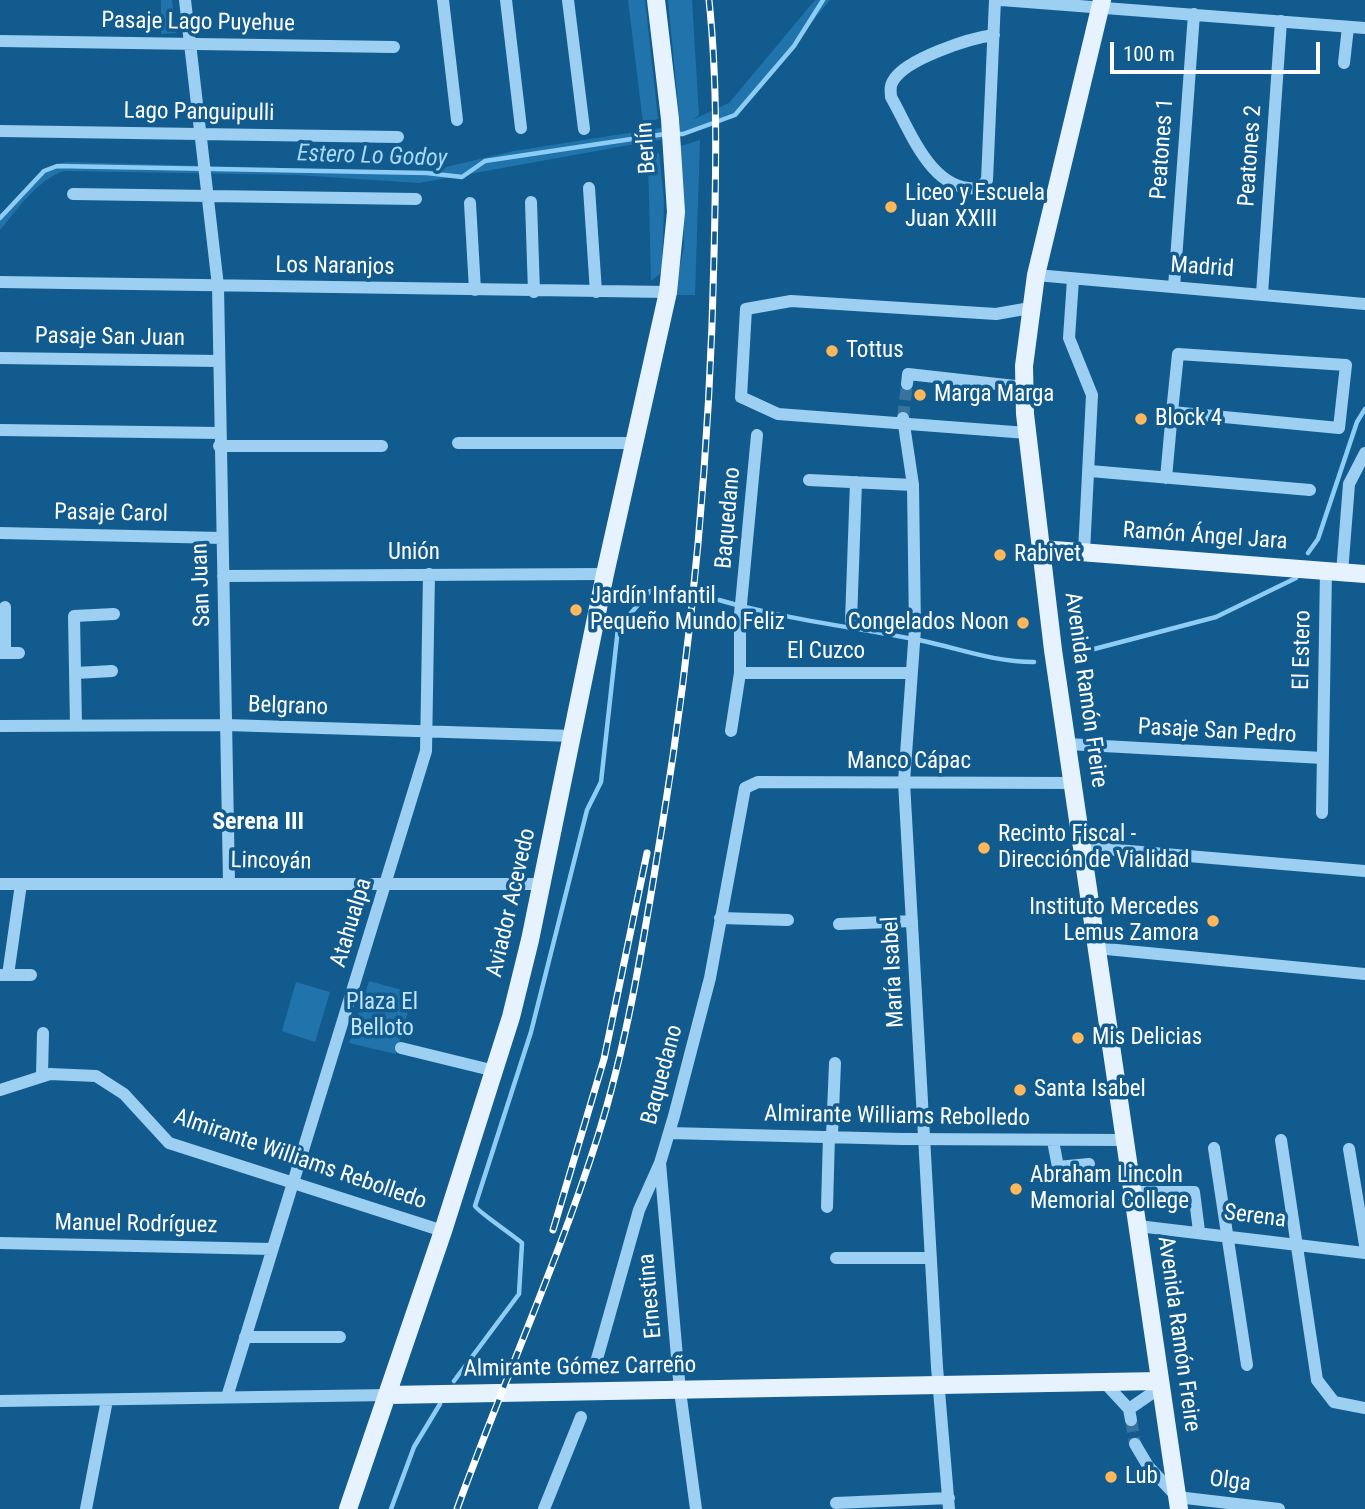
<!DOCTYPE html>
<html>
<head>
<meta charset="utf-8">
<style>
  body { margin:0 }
  #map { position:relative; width:1365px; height:1509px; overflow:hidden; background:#125b8e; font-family:"Roboto Condensed",sans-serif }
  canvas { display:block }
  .scale { position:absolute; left:1110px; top:42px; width:210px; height:32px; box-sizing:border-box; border:4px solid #fff; border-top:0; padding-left:9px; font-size:21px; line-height:24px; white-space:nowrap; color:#fff; -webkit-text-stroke:5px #125b8e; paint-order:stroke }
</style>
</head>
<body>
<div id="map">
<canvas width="1365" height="1509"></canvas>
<div class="scale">100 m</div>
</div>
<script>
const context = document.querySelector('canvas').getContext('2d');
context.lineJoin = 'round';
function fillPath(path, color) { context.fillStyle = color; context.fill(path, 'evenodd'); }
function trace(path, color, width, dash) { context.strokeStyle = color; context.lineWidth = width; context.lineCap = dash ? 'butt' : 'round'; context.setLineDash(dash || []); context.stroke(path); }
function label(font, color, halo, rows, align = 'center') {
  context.font = font + ' "Roboto Condensed",sans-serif'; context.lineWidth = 7; context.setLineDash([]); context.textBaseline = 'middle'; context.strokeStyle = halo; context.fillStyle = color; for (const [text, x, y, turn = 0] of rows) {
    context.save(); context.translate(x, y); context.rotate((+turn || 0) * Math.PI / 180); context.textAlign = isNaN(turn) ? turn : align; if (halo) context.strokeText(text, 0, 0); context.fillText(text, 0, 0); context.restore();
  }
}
fillPath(new Path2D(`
  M 161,0 L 172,0 L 176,33 L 161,34 Z
  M 628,0 L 645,0 L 658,119 L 643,123 Z
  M 668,0 L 692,0 L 699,115 L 692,120 L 729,103 L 815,0 L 830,0 L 739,110 L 719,124 L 685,135 L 419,183 L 297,175 L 64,171 C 38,179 17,210 0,230 L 0,219 C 18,199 39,167 67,162 L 425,172 L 514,151 L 680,125 Z
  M 700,140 L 695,295 L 674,295 L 684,247 L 681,146 Z
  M 659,153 L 664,201 L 662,272 L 651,281 L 648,157 Z
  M 369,981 L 413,993 L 396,1054 L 349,1043 Z
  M 296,982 L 330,992 L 315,1042 L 282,1031 Z`), '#2174ab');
trace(new Path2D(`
  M 674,134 L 683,134 L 735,115 L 794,46 L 823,0
  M 0,218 L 44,171 L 57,166 L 427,173 L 462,177 L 485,161 L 665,134
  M 1308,553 L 1318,539 L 1357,422 L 1365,409
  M 719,600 C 784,619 852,627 919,640 C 958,648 993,662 1034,662
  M 1079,653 L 1216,617 L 1296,578
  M 454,1381 L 519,1294 L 522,1243 C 513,1235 477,1211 475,1206 L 531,1032 L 587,810 L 601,782 L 618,628 L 650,591 L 669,594
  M 391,1509 L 414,1447 L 440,1404`), '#8dcdf5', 4.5);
trace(new Path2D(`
  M 903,418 L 907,384
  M 1131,1420 L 1135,1444`), '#36749f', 12, [12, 6]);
trace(new Path2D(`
  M 185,0 L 218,286 L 229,882
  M 443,0 L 457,120
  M 506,0 L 521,128
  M 568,0 L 584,129
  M 1001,0 L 1365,28
  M 994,35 C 970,38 905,59 893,81 C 889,87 891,91 891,97 C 911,132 932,194 980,188 L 987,180 L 995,0
  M 0,41 L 394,47
  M 1344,63 L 1348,27
  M 0,131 L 398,137
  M 589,188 L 596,292
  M 73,194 L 416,199
  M 531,202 L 534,292
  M 470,203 L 475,290
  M 1036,275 L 1365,304
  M 1073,279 L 1069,338 L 1092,395 L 1084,552
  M 0,282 L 668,292
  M 1174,287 L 1194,14
  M 1262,294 L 1281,21
  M 0,358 L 219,361
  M 907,384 L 908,374 L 1024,387
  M 903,418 L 913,485 L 915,629 L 904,782 L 937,1367 L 949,1509
  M 0,430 L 220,433
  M 1027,433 L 778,414 L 741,397 L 746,309 L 791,301 L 996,314 L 1030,308
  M 458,443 L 633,443
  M 219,446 L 382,446
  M 1090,471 L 1310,490
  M 1166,478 L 1172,412 L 1339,428 L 1346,365 L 1178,354 L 1172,412
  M 809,480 L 913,485
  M 0,533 L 222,538
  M 1342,573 L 1349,484 L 1365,453
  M 223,576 L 605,574
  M 5,607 L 5,653
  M 851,621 L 856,482
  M 0,653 L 19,653
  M 76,673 L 112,671
  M 740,673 L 912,673
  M 76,725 L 74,616 L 114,614
  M 0,726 L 227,725 L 573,736
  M 731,731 L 740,673 L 740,615 L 757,435
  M 1067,744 L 1323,758
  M 1322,813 L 1326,571
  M 1082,847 L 1365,871
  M 0,884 L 542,884
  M 720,918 L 788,920
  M 839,924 L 912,921
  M 1096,948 L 1365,974
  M 0,975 L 31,975
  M 8,975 L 21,884
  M 401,1048 L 495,1071
  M 42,1076 L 43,1033
  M 0,1090 L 50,1074 L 96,1076 L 124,1094 L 169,1143 L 443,1231
  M 669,1133 L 902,1139 L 1125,1140
  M 832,1136 L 835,1063
  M 1281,1140 L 1317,1380 L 1334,1402 L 1365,1408
  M 1053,1141 L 1058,1167 L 1089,1164
  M 1214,1148 L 1247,1365
  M 1349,1149 L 1365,1245
  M 660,1163 L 680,1391 L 696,1509
  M 1134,1192 L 1194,1192 L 1199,1231
  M 827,1207 L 829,1136
  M 1138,1226 L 1365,1253
  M 0,1243 L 272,1249
  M 836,1258 L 931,1258
  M 245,1337 L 340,1337
  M 595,1366 L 639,1210 L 660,1163 L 674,1116 L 710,978 L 745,788 L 758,782 L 1073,783
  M 1103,1381 L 1129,1409 L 1131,1420
  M 227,1397 L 426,751 L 429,574
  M 0,1401 L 388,1395
  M 1129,1409 L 1161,1387
  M 1135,1444 L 1148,1466 L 1177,1497 L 1279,1509
  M 836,1503 L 949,1498
  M 86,1509 L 107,1400
  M 544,1509 L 581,1417`), '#9ccff1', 12);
trace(new Path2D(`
  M 1102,0 L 1036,275 L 1024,366 L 1025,414 L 1053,650 L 1179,1509
  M 1041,549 L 1365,574
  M 388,1395 L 1160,1381
  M 348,1509 L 443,1231 L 511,1017 L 530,940 L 605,574 L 668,292 L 676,212 L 670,119 L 656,0`), '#e6f3ff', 18);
const rail = new Path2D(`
  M 553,1230 L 604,1059 L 647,853
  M 457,1509 C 502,1385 557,1264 597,1139 C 629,1038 645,931 662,827 C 693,638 710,448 714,256 C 716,171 718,85 709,0`);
trace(rail, '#fff', 7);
trace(rail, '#125b8e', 4.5, [13]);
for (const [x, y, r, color] of [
  [891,207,7,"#ffb75c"],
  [832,351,7,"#ffb75c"],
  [920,395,7,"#ffb75c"],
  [1141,419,7,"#ffb75c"],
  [1000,555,7,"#ffb75c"],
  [576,610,7,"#ffb75c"],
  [1023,623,7,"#ffb75c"],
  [984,848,7,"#ffb75c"],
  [1213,921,7,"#ffb75c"],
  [1078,1038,7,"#ffb75c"],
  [1020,1090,7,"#ffb75c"],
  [1016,1189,7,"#ffb75c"],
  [1111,1477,7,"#ffb75c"]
]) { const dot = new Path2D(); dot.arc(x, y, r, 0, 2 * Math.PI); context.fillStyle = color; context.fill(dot); trace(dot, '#125b8e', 2.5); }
label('23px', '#fff', '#125b8e', [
  ["Pasaje Lago Puyehue",198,23,1],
  ["Lago Panguipulli",199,113,1],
  ["Berlín",647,148,-94],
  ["Peatones 1",1163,149,-86],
  ["Peatones 2",1251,156,-86],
  ["Los Naranjos",335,267,1],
  ["Madrid",1202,268,4],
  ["Pasaje San Juan",110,338,1],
  ["Pasaje Carol",111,514,1],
  ["Baquedano",729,518,-85],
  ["Ramón Ángel Jara",1205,537,4],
  ["Unión",414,553],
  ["San Juan",202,585,-92],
  ["El Estero",1303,650,-89],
  ["El Cuzco",826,652],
  ["Avenida Ramón Freire",1085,690,82],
  ["Belgrano",288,707,2],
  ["Pasaje San Pedro",1217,732,3],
  ["Manco Cápac",909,762],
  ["Lincoyán",271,862,1],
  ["Aviador Acevedo",512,903,-77],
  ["Atahualpa",352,923,-73],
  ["María Isabel",894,972,-93],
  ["Baquedano",663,1075,-75],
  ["Almirante Williams Rebolledo",897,1117,1],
  ["Almirante Williams Rebolledo",300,1160,19],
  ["Serena",1255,1217,7],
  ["Manuel Rodríguez",136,1225,1],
  ["Ernestina",651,1296,-95],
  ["Avenida Ramón Freire",1178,1334,82],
  ["Almirante Gómez Carreño",580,1368,-1],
  ["Olga",1230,1482,7]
]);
label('23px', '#fff', '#125b8e', [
  ["Liceo y Escuela",905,194],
  ["Juan XXIII",905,220],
  ["Tottus",846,351],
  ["Marga Marga",934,395],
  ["Block 4",1155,419],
  ["Rabivet",1014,555],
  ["Jardín Infantil",590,597],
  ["Pequeño Mundo Feliz",590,623],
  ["Congelados Noon",1009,623,"right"],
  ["Recinto Fiscal -",998,835],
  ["Dirección de Vialidad",998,861],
  ["Instituto Mercedes",1199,908,"right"],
  ["Lemus Zamora",1199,934,"right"],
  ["Mis Delicias",1092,1038],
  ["Santa Isabel",1034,1090],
  ["Abraham Lincoln",1030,1176],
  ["Memorial College",1030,1202],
  ["Lub",1125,1477]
], 'left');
label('23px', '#c3e6fc', '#125b8e', [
  ["Plaza El",382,1003],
  ["Belloto",382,1029]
]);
label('italic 24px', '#a7d9f8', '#125b8e', [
  ["Estero Lo Godoy",372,157,2]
]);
label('bold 24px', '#fff', '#125b8e', [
  ["Serena III",258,823]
]);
</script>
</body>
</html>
